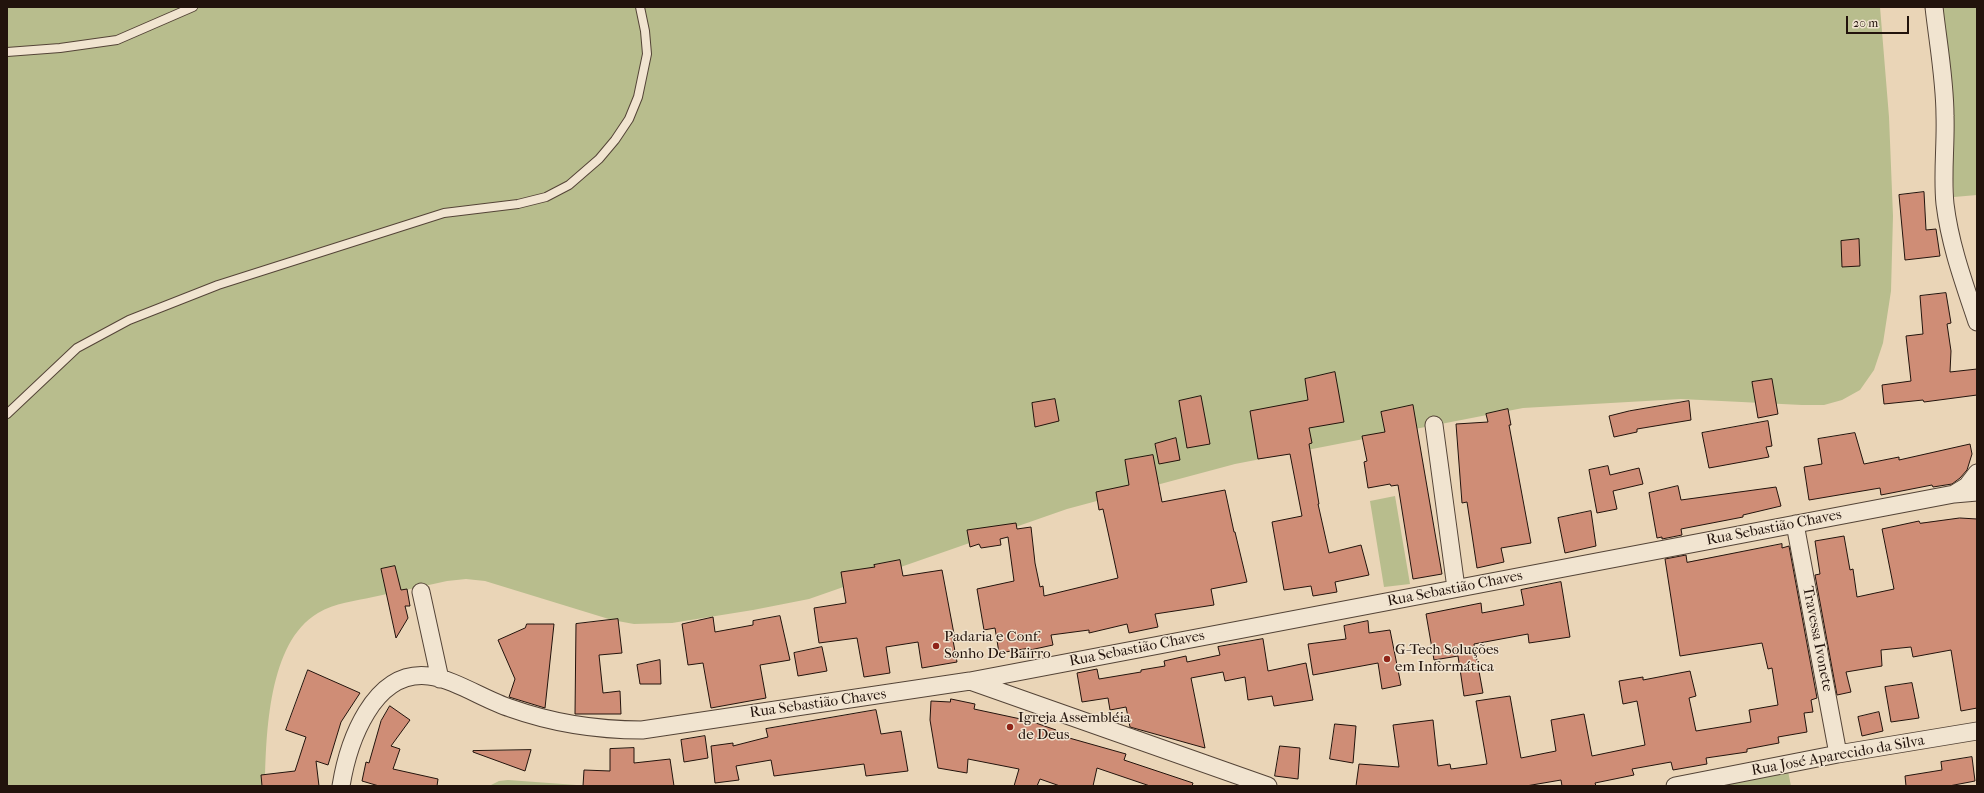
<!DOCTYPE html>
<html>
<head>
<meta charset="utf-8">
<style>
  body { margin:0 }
  #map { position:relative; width:1984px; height:793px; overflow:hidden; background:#ead5b7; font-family:"IM FELL French Canon",serif }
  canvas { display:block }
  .frame { position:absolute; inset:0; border:8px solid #22130c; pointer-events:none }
  .scale { position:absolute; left:1846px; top:16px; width:63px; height:18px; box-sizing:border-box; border:2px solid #22130c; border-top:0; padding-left:5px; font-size:12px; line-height:14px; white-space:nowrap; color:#22130c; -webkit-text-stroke:3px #f1e4d0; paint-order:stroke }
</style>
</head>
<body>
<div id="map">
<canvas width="1984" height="793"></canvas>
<div class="frame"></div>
<div class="scale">20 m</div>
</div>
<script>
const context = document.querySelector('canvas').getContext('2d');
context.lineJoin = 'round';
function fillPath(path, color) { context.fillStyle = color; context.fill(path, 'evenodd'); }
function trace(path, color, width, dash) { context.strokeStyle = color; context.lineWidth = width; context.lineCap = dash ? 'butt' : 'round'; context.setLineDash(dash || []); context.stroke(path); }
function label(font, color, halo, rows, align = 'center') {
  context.font = font + ' "IM FELL French Canon",serif'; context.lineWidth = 3; context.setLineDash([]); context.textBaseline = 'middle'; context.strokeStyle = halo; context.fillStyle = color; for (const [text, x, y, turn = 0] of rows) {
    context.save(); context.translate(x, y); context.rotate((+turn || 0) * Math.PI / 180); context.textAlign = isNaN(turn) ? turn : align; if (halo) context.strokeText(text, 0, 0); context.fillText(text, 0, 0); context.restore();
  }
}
fillPath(new Path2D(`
  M 7,7 L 1880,7 L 1889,117 L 1893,216 L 1891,291 L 1883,343 L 1874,370 L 1860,390 L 1842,400 L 1824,405 L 1802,405 L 1681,399 L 1523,408 L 1235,464 L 1067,509 L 809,599 L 753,610 L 672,623 L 634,624 L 612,620 L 485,581 L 466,579 L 447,581 C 423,586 398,592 373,597 C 355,601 335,603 318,613 C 268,642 266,735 265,786 L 7,786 Z
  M 1943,7 L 1977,7 L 1977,195 L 1954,197 Z
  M 1395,496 L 1410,584 L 1384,587 L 1370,501 Z
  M 1787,766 L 1791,786 L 1685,786 Z
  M 508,780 L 590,786 L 489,786 L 499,781 Z`), '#b8bd8d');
const building = new Path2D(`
  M 1924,192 L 1926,230 L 1936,229 L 1940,256 L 1905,260 L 1899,195 Z
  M 1859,239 L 1860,266 L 1842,267 L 1841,241 Z
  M 1946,293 L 1951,323 L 1947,324 L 1951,351 L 1950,372 L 1977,369 L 1977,395 L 1924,402 L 1923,400 L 1884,404 L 1882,385 L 1911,381 L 1906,336 L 1923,334 L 1920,296 Z
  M 1335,372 L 1344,422 L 1309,428 L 1312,443 L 1309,444 L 1319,504 L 1318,504 L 1329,553 L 1361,545 L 1369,575 L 1335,582 L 1337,592 L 1313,596 L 1311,586 L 1284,590 L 1272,522 L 1302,516 L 1290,454 L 1258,459 L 1250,411 L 1308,400 L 1305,379 Z
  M 1772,379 L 1778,414 L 1758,418 L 1752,382 Z
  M 1201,396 L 1210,444 L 1187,448 L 1179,401 Z
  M 1055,399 L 1059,421 L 1035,427 L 1032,403 Z
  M 1689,401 L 1691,420 L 1637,429 L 1637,432 L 1614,437 L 1609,416 L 1629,411 Z
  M 1413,405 L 1442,574 L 1413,579 L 1398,485 L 1391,486 L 1390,484 L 1368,488 L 1364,462 L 1367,461 L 1362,436 L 1385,432 L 1381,412 Z
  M 1508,409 L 1511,425 L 1509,425 L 1531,543 L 1501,548 L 1504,562 L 1477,568 L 1467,502 L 1462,503 L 1456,424 L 1488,422 L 1486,414 Z
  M 1768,421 L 1772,446 L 1766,447 L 1769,457 L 1709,468 L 1702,433 Z
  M 1855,433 L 1864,464 L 1899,457 L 1899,460 L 1970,444 L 1972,454 L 1967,470 L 1960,478 L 1952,484 L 1933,487 L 1932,485 L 1881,495 L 1880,488 L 1809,500 L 1804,467 L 1822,464 L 1818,439 Z
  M 1176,438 L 1180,460 L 1159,464 L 1155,444 Z
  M 1153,455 L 1162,502 L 1225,490 L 1234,532 L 1235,532 L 1247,582 L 1211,589 L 1214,605 L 1155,614 L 1158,627 L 1129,633 L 1127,624 L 1089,633 L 1089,630 L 1051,635 L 1053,645 L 1030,650 L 1030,648 L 999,653 L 995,628 L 984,630 L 977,589 L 1014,581 L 1008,537 L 1000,539 L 1001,545 L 981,548 L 979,544 L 970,547 L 967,530 L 1016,523 L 1017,529 L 1031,527 L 1035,563 L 1040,587 L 1043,586 L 1044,596 L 1118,578 L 1103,509 L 1099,510 L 1096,492 L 1129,485 L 1125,460 Z
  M 1608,466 L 1610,475 L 1639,468 L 1643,484 L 1613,491 L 1617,509 L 1597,513 L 1589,470 Z
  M 1678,486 L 1681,500 L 1776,487 L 1781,506 L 1743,515 L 1743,517 L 1681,529 L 1682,535 L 1662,539 L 1662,537 L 1657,538 L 1649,493 Z
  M 1591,511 L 1596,546 L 1565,553 L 1558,518 Z
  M 1960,518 L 1977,519 L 1977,708 L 1961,711 L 1951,650 L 1913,657 L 1911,647 L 1881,650 L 1882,666 L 1846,672 L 1851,692 L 1837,695 L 1815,575 L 1820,574 L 1815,541 L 1844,536 L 1850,570 L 1853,569 L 1857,597 L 1894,589 L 1882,529 L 1919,521 L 1920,523 Z
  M 1782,544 L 1782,548 L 1789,546 L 1817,698 L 1811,700 L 1813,712 L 1804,713 L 1807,732 L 1778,737 L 1779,743 L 1747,749 L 1747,752 L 1706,758 L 1707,764 L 1673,770 L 1671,762 L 1632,769 L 1634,775 L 1595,783 L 1596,786 L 1562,786 L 1561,780 L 1526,786 L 1356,786 L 1359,764 L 1399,767 L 1393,725 L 1433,720 L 1438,766 L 1450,764 L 1451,769 L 1487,764 L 1476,701 L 1510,696 L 1521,758 L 1556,751 L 1551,720 L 1584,714 L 1592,756 L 1645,745 L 1637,701 L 1623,704 L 1619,681 L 1643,677 L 1643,680 L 1690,671 L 1696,696 L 1689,698 L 1696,731 L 1751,722 L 1749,710 L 1778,705 L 1772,668 L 1768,669 L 1762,643 L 1680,656 L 1665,559 L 1686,555 L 1687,562 Z
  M 900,560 L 903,576 L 942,570 L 954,634 L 952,635 L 957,662 L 922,668 L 918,642 L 886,647 L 890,673 L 864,677 L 857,638 L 819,643 L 814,608 L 846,603 L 841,572 L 875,567 L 874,565 Z
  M 395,566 L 401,590 L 407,589 L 410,606 L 405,606 L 408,618 L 396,638 L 381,569 Z
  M 1561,582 L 1570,637 L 1529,643 L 1528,634 L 1474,644 L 1483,693 L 1464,696 L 1458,656 L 1434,660 L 1426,614 L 1481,603 L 1482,613 L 1524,605 L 1521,590 Z
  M 780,616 L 790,660 L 760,665 L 766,698 L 711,708 L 703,663 L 688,665 L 682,624 L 713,617 L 715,632 L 753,625 L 753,621 Z
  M 618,619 L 622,653 L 599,655 L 603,693 L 620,691 L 621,714 L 575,714 L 576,624 Z
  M 1368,621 L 1369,633 L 1390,630 L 1401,685 L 1382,689 L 1378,663 L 1313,675 L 1308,644 L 1346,639 L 1344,626 Z
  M 527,624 L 554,624 L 545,708 L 509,697 L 515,679 L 498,640 L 525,628 Z
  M 1263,639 L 1268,671 L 1306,663 L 1313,700 L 1274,706 L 1272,696 L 1248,700 L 1245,677 L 1225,681 L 1223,672 L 1191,678 L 1205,748 L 1130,727 L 1126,707 L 1110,710 L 1108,698 L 1082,702 L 1077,673 L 1097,669 L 1099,679 L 1141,672 L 1141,670 L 1165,666 L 1164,661 L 1186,656 L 1187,662 L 1220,655 L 1218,647 Z
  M 822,647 L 827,671 L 798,676 L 794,653 Z
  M 660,660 L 661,684 L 640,684 L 637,665 Z
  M 308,670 L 360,693 L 341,722 L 328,765 L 316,761 L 319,786 L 262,786 L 261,775 L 295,771 L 306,737 L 286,730 Z
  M 1912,683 L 1919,718 L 1891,722 L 1885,687 Z
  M 951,699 L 975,704 L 974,709 L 1030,721 L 1056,730 L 1055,734 L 1126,754 L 1124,760 L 1193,783 L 1192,786 L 1150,786 L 1097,768 L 1093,786 L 1060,786 L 1040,779 L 1037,786 L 1014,786 L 1019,769 L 968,759 L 967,773 L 938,768 L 930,720 L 931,701 L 950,702 Z
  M 390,706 L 410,720 L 391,746 L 400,749 L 393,769 L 438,779 L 437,786 L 379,786 L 362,781 L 366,762 L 369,763 L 381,721 Z
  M 876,710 L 881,734 L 901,731 L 908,771 L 866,776 L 864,764 L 774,776 L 771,760 L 736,766 L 739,780 L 715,783 L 711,746 L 733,743 L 733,746 L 768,737 L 766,729 Z
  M 1879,712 L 1883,731 L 1862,736 L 1858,717 Z
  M 1335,724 L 1356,726 L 1353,763 L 1330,759 Z
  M 705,736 L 708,758 L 684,762 L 681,740 Z
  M 1280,746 L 1300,748 L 1298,779 L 1275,776 Z
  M 634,748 L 634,763 L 670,759 L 674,786 L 583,786 L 584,770 L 610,771 L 610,749 Z
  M 531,750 L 525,771 L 473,752 L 473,751 Z
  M 1972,757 L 1975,781 L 1949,786 L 1906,786 L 1905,776 L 1942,770 L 1941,762 Z`);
fillPath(building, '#cf8d76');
trace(building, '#22130c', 1);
const lane = new Path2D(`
  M 7,52 L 60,48 L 117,40 L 193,7
  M 7,414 L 77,348 L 129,320 L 218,285 L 444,213 L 518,204 L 546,197 L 569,185 L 599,159 L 615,140 L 629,119 L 638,97 L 647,54 L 645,31 L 640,7`);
const street = new Path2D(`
  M 1934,7 C 1938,43 1945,80 1945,116 C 1946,145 1942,175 1945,204 C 1950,245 1964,283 1977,322
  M 1434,425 L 1456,588
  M 1954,494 L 1967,486 L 1977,473
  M 1795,524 L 1838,754
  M 421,592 L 440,679
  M 970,681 L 1268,786
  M 341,786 C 348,743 373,669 429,676 C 454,679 485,700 510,708 C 552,723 598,730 642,730 L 970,681 L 1954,494 L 1977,492
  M 1675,786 L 1838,754 L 1977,731`);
trace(lane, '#544437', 10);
trace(street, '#544437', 19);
trace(lane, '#f1e4d0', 8);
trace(street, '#f1e4d0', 17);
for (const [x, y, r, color] of [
  [936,646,4,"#8f2418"],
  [1387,659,4,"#8f2418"],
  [1010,727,4,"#8f2418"]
]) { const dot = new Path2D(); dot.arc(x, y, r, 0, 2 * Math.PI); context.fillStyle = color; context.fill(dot); trace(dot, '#f1e4d0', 1.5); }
label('15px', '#22130c', '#f1e4d0', [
  ["Rua Sebastião Chaves",1774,528,-11],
  ["Rua Sebastião Chaves",1455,589,-11],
  ["Travessa Ivonete",1817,639,79],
  ["Rua Sebastião Chaves",1137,649,-11],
  ["Rua Sebastião Chaves",818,704,-8],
  ["Rua José Aparecido da Silva",1838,756,-10]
]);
label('15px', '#22130c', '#f1e4d0', [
  ["Padaria e Conf.",944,637],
  ["Sonho De Bairro",944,654],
  ["G-Tech Soluções",1395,650],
  ["em Informática",1395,667],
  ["Igreja Assembléia",1018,718],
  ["de Deus",1018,735]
], 'left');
</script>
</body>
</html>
